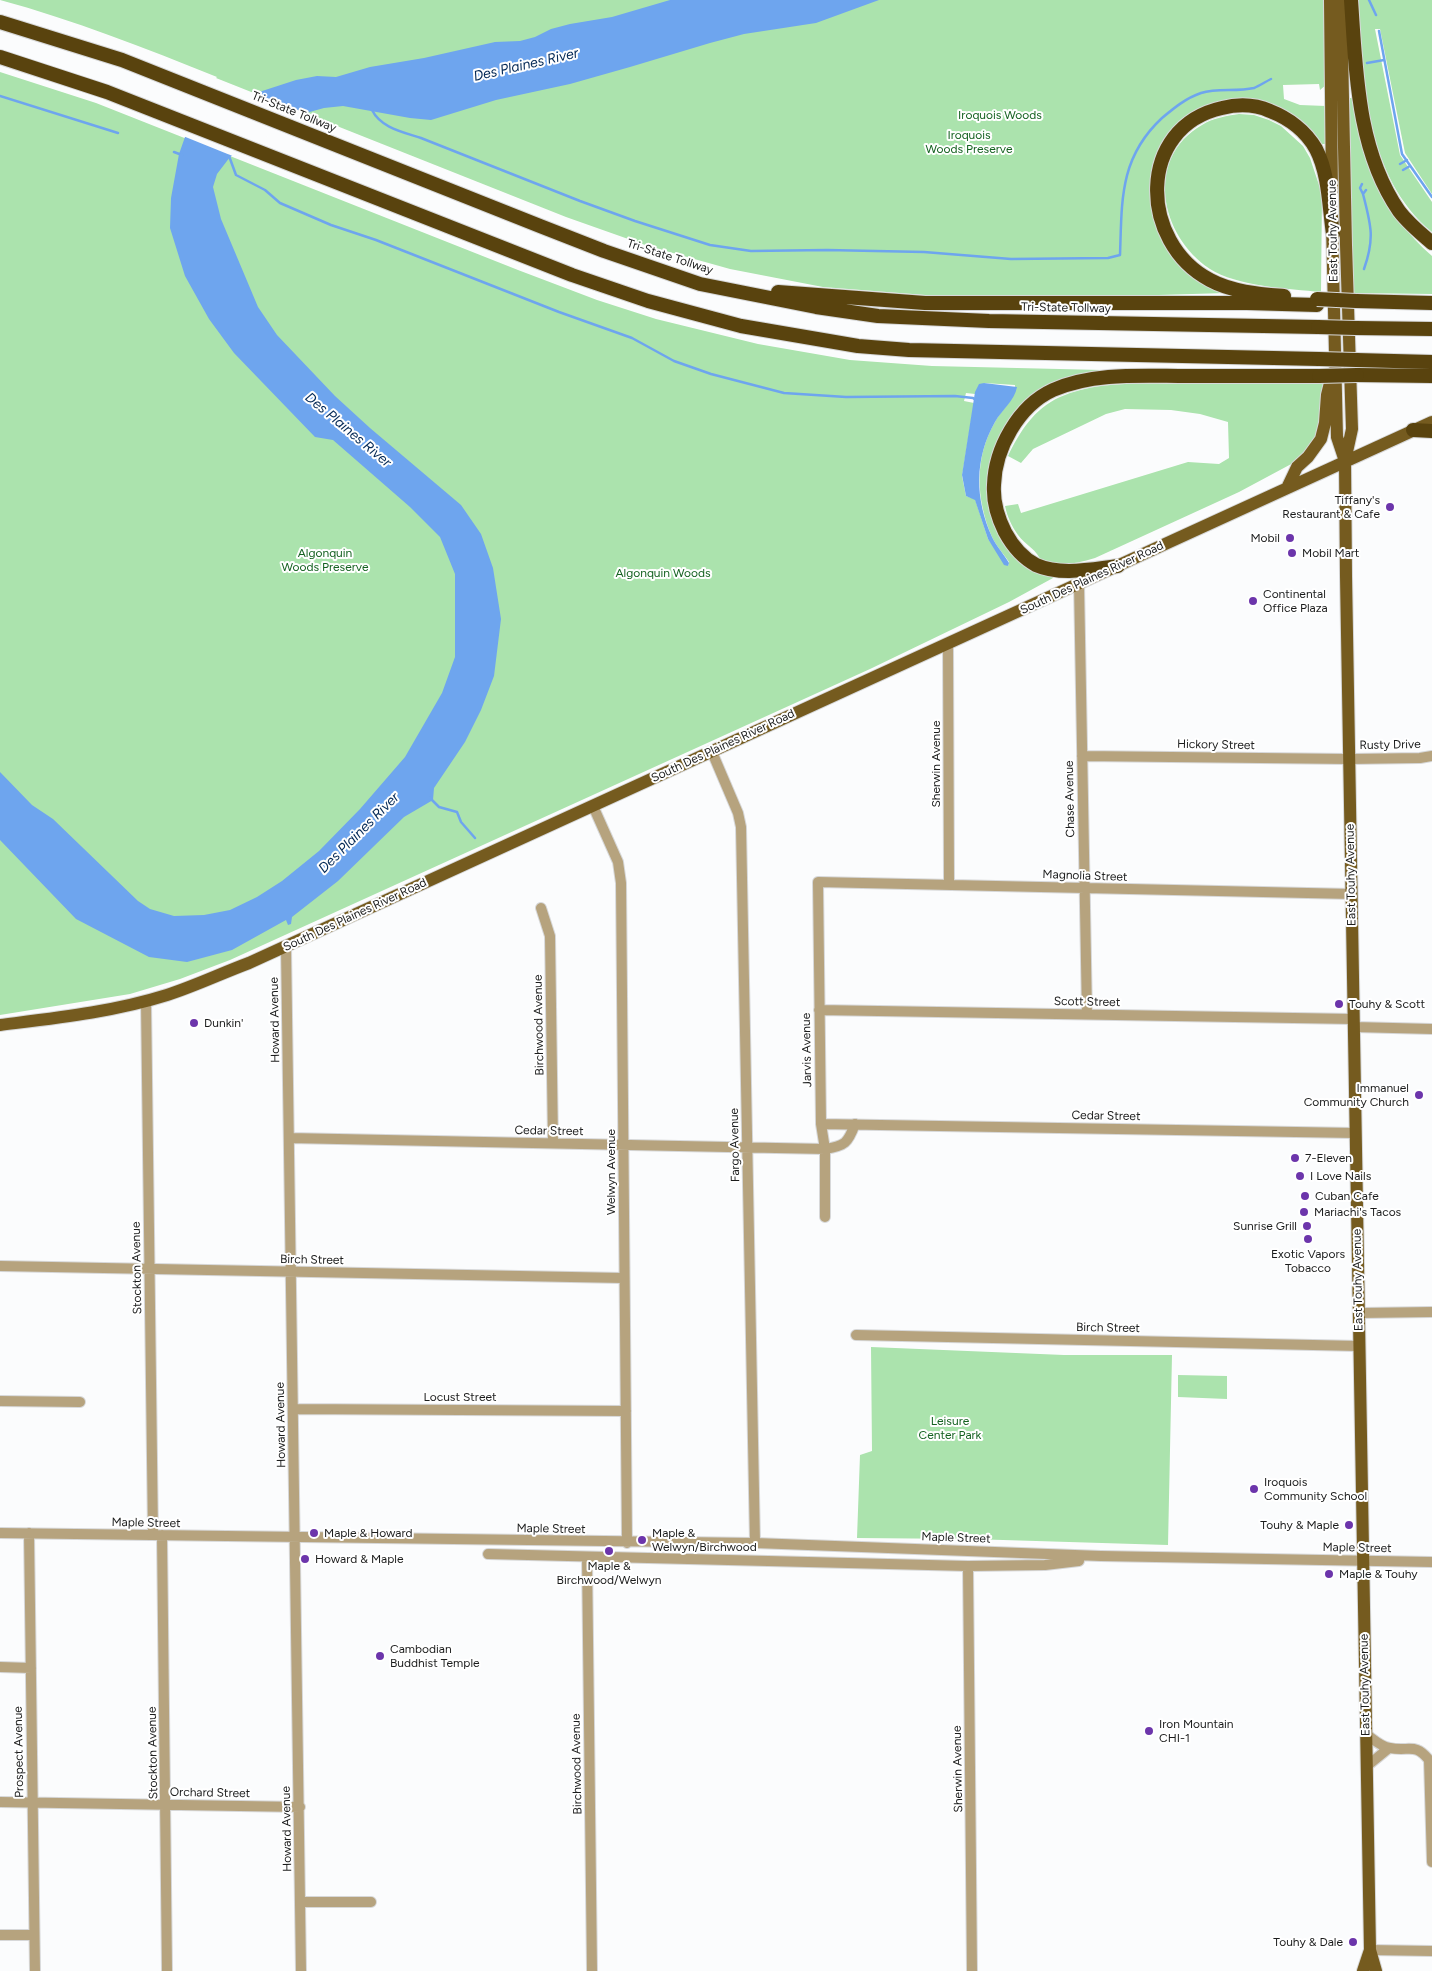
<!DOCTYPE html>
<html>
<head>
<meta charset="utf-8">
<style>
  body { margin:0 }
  canvas { display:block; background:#fbfcfd }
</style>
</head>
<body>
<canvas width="1432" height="1971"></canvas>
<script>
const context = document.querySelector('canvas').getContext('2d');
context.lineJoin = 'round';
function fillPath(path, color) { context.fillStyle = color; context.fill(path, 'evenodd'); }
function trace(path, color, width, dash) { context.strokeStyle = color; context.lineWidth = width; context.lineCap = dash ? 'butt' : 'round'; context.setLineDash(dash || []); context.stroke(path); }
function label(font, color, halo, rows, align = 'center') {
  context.font = font + ' Figtree,sans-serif'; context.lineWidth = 4; context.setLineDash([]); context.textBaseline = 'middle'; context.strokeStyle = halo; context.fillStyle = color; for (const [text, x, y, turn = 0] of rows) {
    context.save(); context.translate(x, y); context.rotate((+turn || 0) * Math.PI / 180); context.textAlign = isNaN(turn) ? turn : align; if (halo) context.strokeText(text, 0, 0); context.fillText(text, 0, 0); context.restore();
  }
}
fillPath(new Path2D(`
  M 0,0 L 1325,0 L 1327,84 L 1320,90 L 1319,84 L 1283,85 L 1284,99 L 1300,105 L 1326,106 L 1327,144 L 1319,144 L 1314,136 L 1227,101 L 1210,105 L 1193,113 L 1176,128 L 1163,144 L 1155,161 L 1151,181 L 1150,199 L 1157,227 L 1167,247 L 1226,293 L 1125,296 L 925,295 L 823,287 L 730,269 L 648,246 L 566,217 L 216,78 L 217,77 C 145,48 74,20 0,0 Z
  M 1358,0 L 1432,0 L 1432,194 L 1405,153 L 1380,29 L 1375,29 L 1400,155 L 1432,202 L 1432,232 C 1365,177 1363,79 1358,0 Z
  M 0,72 L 96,103 L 518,270 L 597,300 L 656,319 L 758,344 L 850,360 L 932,366 L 1102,370 L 1101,372 L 1009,420 L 998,439 L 991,457 L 987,495 L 989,511 L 998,533 L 1013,555 L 1054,574 L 1053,578 L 1009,602 L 870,669 L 230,960 L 180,979 L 130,994 L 0,1015 ZM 984,383 L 1015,385 C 1015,400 1002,409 995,422 C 974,458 976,499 992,537 C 996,546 1004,554 1009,562 L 1008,566 L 988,539 L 975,499 L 966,496 L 962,476 L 974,403 L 964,401 L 966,393 L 975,394 Z
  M 1349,98 L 1353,98 C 1364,162 1382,212 1432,256 L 1432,294 L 1354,293 L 1351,248 Z
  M 1239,114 L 1254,115 L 1269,120 L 1281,126 L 1303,146 L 1310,158 L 1322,194 L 1321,292 C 1289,289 1236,286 1210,269 C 1160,236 1144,158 1202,125 C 1213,118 1226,116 1239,114 Z
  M 1323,383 L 1323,402 L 1318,430 L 1312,443 L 1304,454 L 1295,462 L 1239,492 L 1095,558 C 1077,564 1060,566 1041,562 C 1038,550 1025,545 1018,535 C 1012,527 1007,516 1005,506 L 1018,504 L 1021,513 L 1188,462 L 1219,464 L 1229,458 L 1228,422 L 1200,414 L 1171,410 L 1125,409 L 1106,414 L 1033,449 L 1021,463 L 1008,456 C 1020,431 1034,409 1060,397 C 1099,380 1147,384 1189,384 C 1234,384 1278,384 1323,383 Z
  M 871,1347 L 1064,1355 L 1172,1355 L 1168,1545 L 970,1539 L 857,1538 L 860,1455 L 872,1451 Z
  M 1178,1375 L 1227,1376 L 1227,1399 L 1178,1397 Z`), '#abe3ad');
fillPath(new Path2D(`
  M 670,0 L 879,0 L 816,23 L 744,34 L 710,43 L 630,67 L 570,84 L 496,100 L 431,120 L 410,118 L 343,106 L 324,108 L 306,113 L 273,130 L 230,157 L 217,174 L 213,187 L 221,219 L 258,307 L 277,335 L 335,396 L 370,428 L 461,505 L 481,534 L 493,568 L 501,619 L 494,676 L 481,710 L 465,742 L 434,788 L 433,800 L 404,817 L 338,881 L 292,917 L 291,924 L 288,925 L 286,920 L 232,950 L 187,962 L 149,957 L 76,919 L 0,840 L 0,772 L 32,805 L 53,819 L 138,901 L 150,909 L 174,916 L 204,915 L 230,910 L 257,897 L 282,881 L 319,851 L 360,809 L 405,757 L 442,693 L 455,657 L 455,574 L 440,537 L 410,507 L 333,440 L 315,437 L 234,353 L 209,319 L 185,276 L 170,228 L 171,198 L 179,154 L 185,137 L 217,110 L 256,93 L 296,80 L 317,76 L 336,77 L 370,67 L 424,58 L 495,42 L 520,41 L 535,37 L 551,29 L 570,24 L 612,17 Z
  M 984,383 L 1017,387 C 1015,400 1001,411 995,422 C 974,459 975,499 992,537 C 996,546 1004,554 1009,563 L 1008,566 L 1004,565 L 988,539 L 975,500 L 966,496 L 962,475 L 975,392 L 979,384 Z`), '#6ea5ee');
fillPath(new Path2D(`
  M 252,92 L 308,114 L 274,132 L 235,157 L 183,136 L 216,108 Z`), '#fbfcfd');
trace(new Path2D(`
  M 1369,0 L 1376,15
  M 1379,31 L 1402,154 L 1432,197
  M 1367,63 L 1384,60
  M 0,96 L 118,133
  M 372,110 C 381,128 403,132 421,138 L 580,201 L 635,221 L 710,245 L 751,251 L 827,250 L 924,252 L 1011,259 L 1108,258 L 1120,255 C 1122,201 1119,158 1162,118 C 1174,108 1186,98 1201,93 C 1218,88 1236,92 1254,88 C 1259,86 1265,82 1271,79
  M 174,152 L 182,155
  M 229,156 L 236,175 L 265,190 L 280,203 L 331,225 L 376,240 L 559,312 L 632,338 L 674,361 L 711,374 L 784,393 L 846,397 L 955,396 L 973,398 L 977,401
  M 1400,164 L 1407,160
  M 1403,170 L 1410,166
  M 1362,184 L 1360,188 L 1363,194
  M 1364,269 C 1375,238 1371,225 1363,194 L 1366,190
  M 430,798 L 439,807 L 457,812 L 461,822 L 475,838`), '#6ea5ee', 2.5);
const minor = new Path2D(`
  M 1079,584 L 1087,1014
  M 948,644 L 949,884
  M 712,752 L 738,813 L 741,827 L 755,1543
  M 1082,756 L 1349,759 L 1420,758 L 1432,756
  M 593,806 L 618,862 L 621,883 L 627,1543
  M 541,908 L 550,936 L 553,1143
  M 286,947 L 301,1971
  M 146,1001 L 153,1535
  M 819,1010 L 1353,1019
  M 1354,1027 L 1432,1029
  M 821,1124 L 1355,1133
  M 289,1138 L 825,1149 C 845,1146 848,1143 855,1124
  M 825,1217 L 825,1149 L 821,1124 L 818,882 L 1352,894
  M 0,1266 L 623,1278
  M 1359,1313 L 1432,1312
  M 856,1335 L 1359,1346
  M 0,1401 L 80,1402
  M 294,1409 L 626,1411
  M 0,1533 L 755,1543 L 1101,1556 L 1432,1562
  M 29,1533 L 35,1971
  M 162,1535 L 167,1971
  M 488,1554 L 968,1566 L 1045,1565 L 1079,1561
  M 587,1557 L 592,1971
  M 968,1566 L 972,1971
  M 0,1667 L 31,1668
  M 1366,1734 C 1373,1739 1381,1747 1390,1748 C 1409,1752 1415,1742 1429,1760 L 1432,1862
  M 1367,1766 L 1389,1748
  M 0,1802 L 300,1807
  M 300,1902 L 371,1902
  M 0,1935 L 34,1935
  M 1370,1950 L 1432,1951`);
const major = new Path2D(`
  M 1330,0 L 1332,192
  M 1341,0 L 1346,245 L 1352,429 L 1345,461 L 1346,576 L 1370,1950 L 1376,1971
  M 1332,225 L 1337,437 L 1345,461
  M 1287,488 L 1297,467 L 1308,457 L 1321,439 L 1325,423 L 1327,395 L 1331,379
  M 0,1025 C 56,1018 113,1012 167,995 C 195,986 222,973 249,963 L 1432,422
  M 1363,1971 L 1370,1950`);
const highway = new Path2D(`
  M 1351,0 C 1356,71 1357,150 1399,211 C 1408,223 1420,233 1432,243
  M 0,22 L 122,60 L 540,226 L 604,251 L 700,284 L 816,307 L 878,316 L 989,321 L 1318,327
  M 0,57 L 107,92 L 572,275 L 648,301 L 741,326 L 858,346 L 909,350 L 1319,359
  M 778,292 L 925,303 L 1247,303 L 1317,305
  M 1284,296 C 1260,294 1232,292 1210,280 C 1139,243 1136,127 1222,108 C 1238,104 1254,104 1270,111 C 1288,118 1306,131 1316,149 C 1329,174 1329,207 1333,234
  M 1356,301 L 1432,303
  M 1356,328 L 1432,329
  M 1356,360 L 1432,362
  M 1357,375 L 1432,376
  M 1413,430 L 1432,431
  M 1118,566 C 1092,569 1061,576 1036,565 C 1023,558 1012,545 1005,532 C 998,518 993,501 994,485 C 995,449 1018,406 1053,390 C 1094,372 1143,376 1187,376 C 1231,376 1275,376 1319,376`);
trace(minor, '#d7d8d9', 12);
trace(major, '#d7d8d9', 14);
trace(highway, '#d7d8d9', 16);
trace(minor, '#b6a37e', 10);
trace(major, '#755b1f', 12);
trace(highway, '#59430e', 14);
const highwayBridge = new Path2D(`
  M 1317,299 L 1356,301
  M 1318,327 L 1356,328
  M 1319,359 L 1356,360
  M 1319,376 L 1357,375`);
trace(highwayBridge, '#d7d8d9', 16, []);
trace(highwayBridge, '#59430e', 14);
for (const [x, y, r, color] of [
  [1390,507,5,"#6c35ab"],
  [1290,538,5,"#6c35ab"],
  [1292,553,5,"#6c35ab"],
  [1253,601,5,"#6c35ab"],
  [1339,1004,5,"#6c35ab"],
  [194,1023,5,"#6c35ab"],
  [1419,1095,5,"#6c35ab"],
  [1295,1158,5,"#6c35ab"],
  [1300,1176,5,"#6c35ab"],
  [1305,1196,5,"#6c35ab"],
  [1304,1212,5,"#6c35ab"],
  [1307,1226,5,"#6c35ab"],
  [1308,1239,5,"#6c35ab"],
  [1254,1489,5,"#6c35ab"],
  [1349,1525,5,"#6c35ab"],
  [314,1533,5,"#6c35ab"],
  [642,1540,5,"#6c35ab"],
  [609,1551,5,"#6c35ab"],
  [305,1559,5,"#6c35ab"],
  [1329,1574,5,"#6c35ab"],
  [380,1656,5,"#6c35ab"],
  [1149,1731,5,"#6c35ab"],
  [1353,1942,5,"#6c35ab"]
]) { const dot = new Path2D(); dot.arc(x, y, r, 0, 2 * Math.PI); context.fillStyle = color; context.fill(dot); trace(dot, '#fff', 2); }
label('12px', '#1b1c1c', '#fff', [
  ["Tri-State Tollway",294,112,22],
  ["East Touhy Avenue",1333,231,-91],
  ["Tri-State Tollway",670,257,18],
  ["Tri-State Tollway",1066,308,1],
  ["South Des Plaines River Road",1092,578,-25],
  ["Hickory Street",1216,745,1],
  ["Rusty Drive",1390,745,-1],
  ["South Des Plaines River Road",723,746,-25],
  ["Sherwin Avenue",936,764,-90],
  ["Chase Avenue",1070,799,-91],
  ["East Touhy Avenue",1351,875,-91],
  ["Magnolia Street",1085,876,2],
  ["South Des Plaines River Road",355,915,-25],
  ["Scott Street",1087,1002,1],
  ["Howard Avenue",275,1020,-91],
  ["Birchwood Avenue",539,1025,-91],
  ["Jarvis Avenue",807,1050,-91],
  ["Cedar Street",1106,1116,1],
  ["Cedar Street",549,1131,1],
  ["Fargo Avenue",735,1145,-91],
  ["Welwyn Avenue",611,1172,-90],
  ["Birch Street",312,1260,1],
  ["Stockton Avenue",137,1268,-91],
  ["East Touhy Avenue",1358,1280,-91],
  ["Birch Street",1108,1328,1],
  ["Locust Street",460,1397],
  ["Howard Avenue",281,1425,-91],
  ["Maple Street",146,1523,1],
  ["Maple Street",551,1529,1],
  ["Maple Street",956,1538,2],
  ["Maple Street",1357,1548,1],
  ["East Touhy Avenue",1365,1685,-91],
  ["Prospect Avenue",19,1752,-91],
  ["Stockton Avenue",153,1753,-91],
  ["Birchwood Avenue",577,1764,-91],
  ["Sherwin Avenue",958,1769,-91],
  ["Orchard Street",210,1793,1],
  ["Howard Avenue",287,1829,-91]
]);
label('12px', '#156221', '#fff', [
  ["Iroquois Woods",1000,115],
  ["Iroquois",969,135],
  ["Woods Preserve",969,149],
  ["Algonquin",325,553],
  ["Woods Preserve",325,567],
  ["Algonquin Woods",663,573],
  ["Leisure",950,1421],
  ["Center Park",950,1435]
]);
label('12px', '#1b1c1c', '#fff', [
  ["Tiffany's",1380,500,"right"],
  ["Restaurant & Cafe",1380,514,"right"],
  ["Mobil",1280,538,"right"],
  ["Mobil Mart",1302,553],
  ["Continental",1263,594],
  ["Office Plaza",1263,608],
  ["Touhy & Scott",1349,1004],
  ["Dunkin'",204,1023],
  ["Immanuel",1409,1088,"right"],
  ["Community Church",1409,1102,"right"],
  ["7-Eleven",1305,1158],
  ["I Love Nails",1310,1176],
  ["Cuban Cafe",1315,1196],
  ["Mariachi's Tacos",1314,1212],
  ["Sunrise Grill",1297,1226,"right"],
  ["Exotic Vapors",1308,1254,"center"],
  ["Tobacco",1308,1268,"center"],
  ["Iroquois",1264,1482],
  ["Community School",1264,1496],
  ["Touhy & Maple",1339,1525,"right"],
  ["Maple & Howard",324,1533],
  ["Maple &",652,1533],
  ["Welwyn/Birchwood",652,1547],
  ["Howard & Maple",315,1559],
  ["Maple &",609,1566,"center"],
  ["Birchwood/Welwyn",609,1580,"center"],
  ["Maple & Touhy",1339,1574],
  ["Cambodian",390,1649],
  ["Buddhist Temple",390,1663],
  ["Iron Mountain",1159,1724],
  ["CHI-1",1159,1738],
  ["Touhy & Dale",1343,1942,"right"]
], 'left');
label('italic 14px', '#032855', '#fff', [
  ["Des Plaines River",526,65,-13],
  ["Des Plaines River",348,430,40],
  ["Des Plaines River",359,833,-45]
]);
</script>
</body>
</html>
